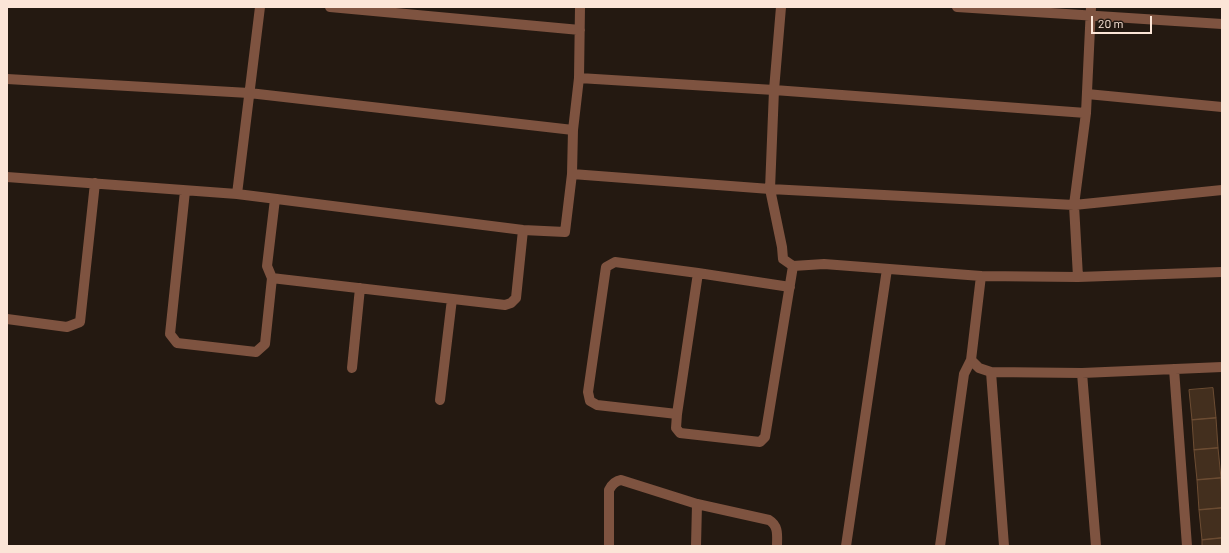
<!DOCTYPE html>
<html>
<head>
<meta charset="utf-8">
<style>
  body { margin:0 }
  #map { position:relative; width:1229px; height:553px; overflow:hidden; background:#241911; font-family:Barlow,sans-serif }
  canvas { display:block }
  .frame { position:absolute; inset:0; border:8px solid #fbe5d7; pointer-events:none }
  .scale { position:absolute; left:1091px; top:16px; width:61px; height:18px; box-sizing:border-box; border:2px solid #fbe5d7; border-top:0; padding-left:5px; font-size:12px; line-height:14px; white-space:nowrap; color:#fbe5d7; -webkit-text-stroke:3px #241911; paint-order:stroke }
</style>
</head>
<body>
<div id="map">
<canvas width="1229" height="553"></canvas>
<div class="frame"></div>
<div class="scale">20 m</div>
</div>
<script>
const context = document.querySelector('canvas').getContext('2d');
context.lineJoin = 'round';
function fillPath(path, color) { context.fillStyle = color; context.fill(path, 'evenodd'); }
function trace(path, color, width, dash) { context.strokeStyle = color; context.lineWidth = width; context.lineCap = dash ? 'butt' : 'round'; context.setLineDash(dash || []); context.stroke(path); }
const building = new Path2D(`
  M 1213,388 L 1216,418 L 1192,420 L 1189,390 Z
  M 1216,418 L 1218,448 L 1194,450 L 1192,420 Z
  M 1218,448 L 1221,478 L 1197,480 L 1194,450 Z
  M 1221,478 L 1222,508 L 1199,510 L 1197,480 Z
  M 1222,508 L 1222,538 L 1202,540 L 1199,510 Z
  M 1222,538 L 1222,546 L 1202,546 L 1202,540 Z`);
fillPath(building, '#432f1e');
trace(building, '#6d4d33', 1);
trace(new Path2D(`
  M 330,7 L 580,30
  M 781,7 L 774,90 L 770,189 L 782,247 L 783,259 L 793,266 L 824,264 L 981,276 L 1078,277 L 1222,272
  M 957,7 L 1222,24
  M 579,78 L 774,90 L 1086,113
  M 7,79 L 249,93 L 573,130
  M 1087,94 L 1222,107
  M 572,174 L 770,189 L 1074,205 L 1086,113 L 1091,7
  M 7,177 L 237,194 L 523,230 L 565,232 L 572,174 L 573,130 L 579,78 L 580,7
  M 185,191 L 170,334 L 177,343 L 256,352 L 265,344 L 272,278
  M 237,194 L 260,7
  M 275,199 L 267,266 L 272,278 L 280,279 L 505,305 L 511,303 L 516,298 L 523,230
  M 981,276 L 971,360 L 979,368 L 991,372 L 1082,373 L 1222,367
  M 1078,277 L 1074,205 L 1222,190
  M 790,287 L 698,273 L 615,262 L 606,267 L 588,392 L 590,401 L 597,405 L 677,414 L 676,428 L 680,433 L 760,442 L 765,437 L 793,266
  M 7,319 L 67,327 L 80,322 L 95,183
  M 352,368 L 360,288
  M 1174,369 L 1187,546
  M 991,372 L 1004,546
  M 1082,373 L 1096,546
  M 440,400 L 452,299
  M 677,414 L 698,273
  M 609,546 L 609,490 C 612,484 615,481 621,480 L 697,504 L 769,520 C 779,526 777,536 777,546
  M 696,546 L 697,504
  M 846,546 L 887,269
  M 940,546 L 964,374 L 971,360`), '#7e5340', 10);
</script>
</body>
</html>
